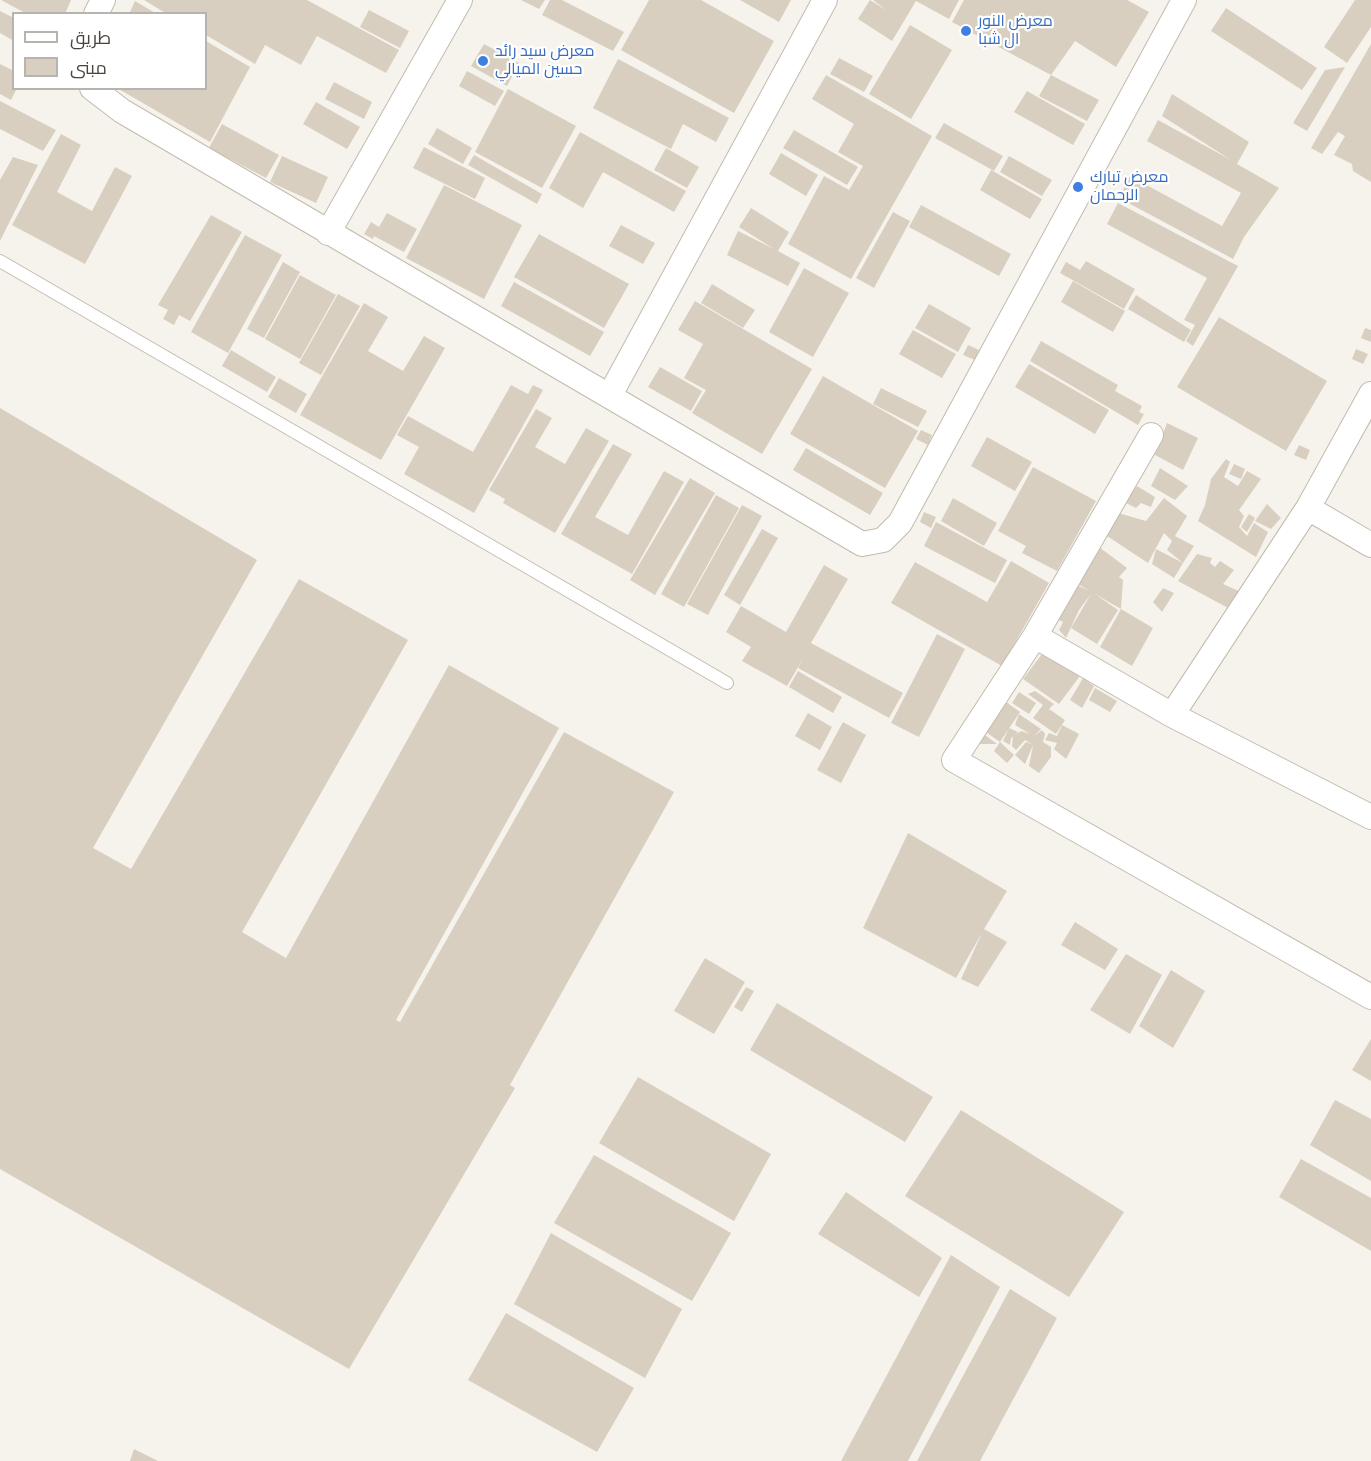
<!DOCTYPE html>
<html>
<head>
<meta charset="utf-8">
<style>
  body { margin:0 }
  #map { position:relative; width:1371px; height:1461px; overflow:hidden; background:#f6f3ec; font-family:"Roboto Condensed",Cairo,sans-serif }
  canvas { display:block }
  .legend { position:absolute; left:12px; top:12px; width:195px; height:78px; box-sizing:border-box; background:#fff; border:2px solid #b7b4b0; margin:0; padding:8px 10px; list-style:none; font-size:18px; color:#4b4439 }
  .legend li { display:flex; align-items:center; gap:12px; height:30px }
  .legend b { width:30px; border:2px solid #b7b4b0 }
</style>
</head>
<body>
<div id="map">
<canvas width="1371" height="1461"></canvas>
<ul class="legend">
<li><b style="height:8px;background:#fff"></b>طريق</li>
<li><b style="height:16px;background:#d8cfc1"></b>مبنى</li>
</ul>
</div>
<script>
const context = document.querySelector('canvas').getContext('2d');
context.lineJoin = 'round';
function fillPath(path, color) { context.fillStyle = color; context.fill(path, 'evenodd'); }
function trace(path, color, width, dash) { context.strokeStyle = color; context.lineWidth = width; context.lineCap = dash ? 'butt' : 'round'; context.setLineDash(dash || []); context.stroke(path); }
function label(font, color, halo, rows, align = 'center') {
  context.font = font + ' "Roboto Condensed",Cairo,sans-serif'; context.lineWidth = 4.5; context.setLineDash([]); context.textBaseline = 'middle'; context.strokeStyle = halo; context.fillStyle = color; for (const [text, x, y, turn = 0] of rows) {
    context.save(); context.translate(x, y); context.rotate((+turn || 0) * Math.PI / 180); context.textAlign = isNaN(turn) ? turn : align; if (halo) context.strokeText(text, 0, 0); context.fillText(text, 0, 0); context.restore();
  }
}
fillPath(new Path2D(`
  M 1,0 L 71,0 L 65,14 L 27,14 Z
  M 144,0 L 307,0 L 399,50 L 386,73 L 317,36 L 301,65 L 265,45 L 255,64 L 206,35 L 206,14 L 167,14 Z
  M 521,0 L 545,0 L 539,9 Z
  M 550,0 L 562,0 L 624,32 L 613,51 L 542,15 Z
  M 649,0 L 701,0 L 774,41 L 734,113 L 621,50 Z
  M 740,0 L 791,0 L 779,22 Z
  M 870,0 L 886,10 L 873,0 L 959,0 L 949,19 L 916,1 L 892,41 L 858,19 Z
  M 964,0 L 1127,0 L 1149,12 L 1116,67 L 1075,41 L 1051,75 L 1099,100 L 1087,121 L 1039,96 L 1051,75 L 952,22 Z
  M 1355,0 L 1371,0 L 1371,27 L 1347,63 L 1324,47 Z
  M 135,1 L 157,14 L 129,14 Z
  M 1226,8 L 1317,68 L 1302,90 L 1211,31 Z
  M 369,10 L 409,31 L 400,48 L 360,27 Z
  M 0,11 L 14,18 L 14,41 L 0,33 Z
  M 910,25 L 952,50 L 911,119 L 869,94 Z
  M 206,41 L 250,67 L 210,142 L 117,88 L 206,88 Z
  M 484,44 L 519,63 L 507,86 L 471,66 Z
  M 1371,44 L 1371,182 L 1353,171 L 1352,164 L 1334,155 L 1345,136 L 1338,132 L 1322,154 L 1311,148 Z
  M 839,58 L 873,76 L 864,92 L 830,74 Z
  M 618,59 L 729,118 L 716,142 L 683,124 L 671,149 L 593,108 Z
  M 0,64 L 14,71 L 14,88 L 17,88 L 11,100 L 0,94 Z
  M 1345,67 L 1307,131 L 1293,123 L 1325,70 Z
  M 467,71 L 504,91 L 495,106 L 459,86 Z
  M 826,75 L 932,136 L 851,279 L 788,244 L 824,176 L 849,190 L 863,166 L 838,152 L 854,124 L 812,99 Z
  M 334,82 L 372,102 L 364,119 L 325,99 Z
  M 508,89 L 576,126 L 542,188 L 475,152 Z
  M 1027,91 L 1085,124 L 1073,145 L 1014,112 Z
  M 1172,94 L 1249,142 L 1237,164 L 1279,188 L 1244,237 L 1233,259 L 1119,198 L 1130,176 L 1222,226 L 1241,193 L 1147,141 L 1158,120 L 1231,160 L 1162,116 Z
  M 0,101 L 56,130 L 43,151 L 0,129 Z
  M 316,102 L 360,127 L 347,149 L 303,124 Z
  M 944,123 L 1003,156 L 994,171 L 935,138 Z
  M 222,124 L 279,155 L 266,178 L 209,148 Z
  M 437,128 L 472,148 L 463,164 L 428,144 Z
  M 794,130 L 858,167 L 847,185 L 783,148 Z
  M 580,132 L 686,191 L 674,212 L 603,172 L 583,208 L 549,188 Z
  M 61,134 L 81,145 L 57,192 L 92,211 L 115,167 L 132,176 L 85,264 L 12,225 Z
  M 424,147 L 485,178 L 475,199 L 413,168 Z
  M 666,148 L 699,167 L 687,188 L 654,170 Z
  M 781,153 L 818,175 L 806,196 L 769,174 Z
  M 474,155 L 542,194 L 537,204 L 468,165 Z
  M 282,156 L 328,177 L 316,203 L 270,182 Z
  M 1009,156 L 1052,180 L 1042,196 L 1000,172 Z
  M 13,157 L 38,165 L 0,241 L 0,180 Z
  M 991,170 L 1042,199 L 1030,219 L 980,190 Z
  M 444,185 L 522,225 L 484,299 L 406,258 Z
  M 1118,203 L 1238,266 L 1193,346 L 1186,341 L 1195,325 L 1184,320 L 1207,278 L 1107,224 Z
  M 921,205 L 1011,254 L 999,276 L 909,227 Z
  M 751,208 L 789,232 L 778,251 L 800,263 L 788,286 L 727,255 L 738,231 L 774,249 L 739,227 Z
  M 893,212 L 910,221 L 874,288 L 856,278 Z
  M 387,213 L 417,229 L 404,252 L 374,236 L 373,239 L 364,234 L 371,222 L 379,227 Z
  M 211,215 L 242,232 L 190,321 L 179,315 L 174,325 L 163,319 L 168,310 L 158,305 Z
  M 621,225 L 655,243 L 643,264 L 609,246 Z
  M 539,234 L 629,284 L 604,328 L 514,277 Z
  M 245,235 L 282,255 L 228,353 L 191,332 Z
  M 1086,261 L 1135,289 L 1124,309 L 1060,273 L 1066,262 L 1080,270 Z
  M 283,262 L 300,272 L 264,338 L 247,329 Z
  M 804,268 L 849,293 L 813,357 L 769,332 Z
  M 300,275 L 336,295 L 300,359 L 265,339 Z
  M 1073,281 L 1125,311 L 1113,332 L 1061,302 Z
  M 514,282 L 604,332 L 590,356 L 501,306 Z
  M 712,284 L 755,310 L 743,328 L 701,303 Z
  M 338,294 L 360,306 L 321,375 L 299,363 Z
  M 1136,295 L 1191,330 L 1184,342 L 1128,309 Z
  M 695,301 L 812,369 L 762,454 L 692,413 L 706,390 L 684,378 L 703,344 L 678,330 Z
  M 364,303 L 388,317 L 368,351 L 403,371 L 424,336 L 445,348 L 381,460 L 300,415 Z
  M 929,304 L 971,328 L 958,352 L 915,328 Z
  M 1219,317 L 1327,381 L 1286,451 L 1177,387 Z
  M 1365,328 L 1371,330 L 1371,342 L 1361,338 Z
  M 913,330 L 956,354 L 942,378 L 899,354 Z
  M 1041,341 L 1118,385 L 1115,391 L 1142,406 L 1139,412 L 1144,414 L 1138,425 L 1030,361 Z
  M 968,345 L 979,350 L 975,360 L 963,355 Z
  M 1356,349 L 1368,354 L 1363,364 L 1352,359 Z
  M 231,350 L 276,377 L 267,392 L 222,366 Z
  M 1029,364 L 1109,410 L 1095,434 L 1015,387 Z
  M 660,367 L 702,391 L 691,411 L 648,387 Z
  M 823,376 L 918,431 L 885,488 L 790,434 Z
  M 279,378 L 307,394 L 296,413 L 268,397 Z
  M 511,385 L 528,394 L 533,385 L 543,390 L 474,513 L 404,474 L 419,447 L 397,435 L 408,416 L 473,452 Z
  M 881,388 L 927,411 L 918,427 L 873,404 Z
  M 0,408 L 257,560 L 93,848 L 131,869 L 299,579 L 408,640 L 242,932 L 286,958 L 449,665 L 559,728 L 396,1020 L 400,1022 L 564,732 L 674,792 L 510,1085 L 515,1088 L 349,1369 L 0,1169 Z
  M 536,409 L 552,418 L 535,447 L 565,464 L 586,428 L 609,441 L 555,533 L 503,503 L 505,499 L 489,490 Z
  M 1167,423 L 1198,438 L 1183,470 L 1155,455 Z
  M 921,430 L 932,435 L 928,445 L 916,439 Z
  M 987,437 L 1032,462 L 1015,491 L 971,466 Z
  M 613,444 L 632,454 L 595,517 L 628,535 L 664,471 L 684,482 L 632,574 L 561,534 Z
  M 1299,445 L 1310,450 L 1306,460 L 1294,455 Z
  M 806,448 L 883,493 L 870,515 L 793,470 Z
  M 1226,459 L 1230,462 L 1224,477 L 1238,486 L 1247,471 L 1261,479 L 1239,510 L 1244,516 L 1239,527 L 1247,536 L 1254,523 L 1268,532 L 1256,557 L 1198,521 L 1205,505 L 1211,479 Z
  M 1234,464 L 1245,469 L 1241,479 L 1229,474 Z
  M 1033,467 L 1096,501 L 1057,571 L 1022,553 L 1026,546 L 998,531 Z
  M 1160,468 L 1188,486 L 1175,500 L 1151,486 Z
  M 690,478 L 715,493 L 655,595 L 630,580 Z
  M 1137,486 L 1155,497 L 1151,507 L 1141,503 L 1136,508 L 1124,502 Z
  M 716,495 L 739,508 L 684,607 L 661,594 Z
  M 953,498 L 997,523 L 984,546 L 941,521 Z
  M 1164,498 L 1187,516 L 1175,536 L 1194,546 L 1183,563 L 1167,550 L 1172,541 L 1164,533 L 1148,563 L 1104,534 L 1115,512 L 1146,521 Z
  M 1267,504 L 1281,518 L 1271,529 L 1255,521 Z
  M 742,505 L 762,516 L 708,615 L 687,604 Z
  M 924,512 L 936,517 L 931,528 L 920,522 Z
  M 1249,514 L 1255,518 L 1247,532 L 1241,527 Z
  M 936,522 L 1007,560 L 995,583 L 924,546 Z
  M 762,529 L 778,538 L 740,605 L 724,595 Z
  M 1099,547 L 1127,568 L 1119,577 L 1123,580 L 1121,609 L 1095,594 L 1118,610 L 1097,644 L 1071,628 L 1091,594 L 1079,610 L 1066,638 L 1059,630 L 1063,622 L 1059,620 L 1057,612 L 1072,583 L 1090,591 L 1076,583 Z
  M 1156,549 L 1183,563 L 1174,578 L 1152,564 Z
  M 1197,554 L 1212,558 L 1210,563 L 1215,567 L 1220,561 L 1234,570 L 1223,584 L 1241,592 L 1230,609 L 1178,581 Z
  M 1011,561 L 1049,583 L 1002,666 L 891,603 L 915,562 L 987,602 Z
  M 824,565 L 848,579 L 811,643 L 903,693 L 889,718 L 798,668 L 804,657 L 787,686 L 742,661 L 751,647 L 726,632 L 741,606 L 786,632 Z
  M 1163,588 L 1174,593 L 1162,612 L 1153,602 Z
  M 1121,609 L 1153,628 L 1132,666 L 1100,647 Z
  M 937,634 L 965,649 L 919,737 L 891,723 Z
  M 1042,654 L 1080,676 L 1059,704 L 1023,679 Z
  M 798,671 L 842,697 L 833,713 L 789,687 Z
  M 1083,678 L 1094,686 L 1082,708 L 1070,700 Z
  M 1095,688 L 1117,701 L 1110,712 L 1089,700 Z
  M 1035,691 L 1054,704 L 1049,709 L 1065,720 L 1056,734 L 1033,718 L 1043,705 L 1028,694 Z
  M 1019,692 L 1036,703 L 1029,714 L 1012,703 Z
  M 1006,702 L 1020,712 L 1000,742 L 986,732 Z
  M 808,713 L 832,727 L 820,750 L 795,736 Z
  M 1019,714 L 1041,729 L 1034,736 L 1042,730 L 1045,734 L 1043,742 L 1051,747 L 1051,757 L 1039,773 L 1029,766 L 1033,745 L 1025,740 L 1016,750 L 1012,746 L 1013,736 L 1021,731 L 1030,734 L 1015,725 Z
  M 843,722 L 866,735 L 841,783 L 817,770 Z
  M 1062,725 L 1079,734 L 1066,759 L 1054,749 L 1057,743 L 1045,740 L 1049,733 L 1057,736 Z
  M 1009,728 L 1018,732 L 1011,738 L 1010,745 L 1003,741 Z
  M 985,735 L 997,744 L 979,744 Z
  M 1000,742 L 1014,755 L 1007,763 L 994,751 Z
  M 1026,742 L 1033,745 L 1025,764 L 1015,755 Z
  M 908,833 L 1007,891 L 984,929 L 1007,942 L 978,987 L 961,979 L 982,933 L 956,978 L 863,928 Z
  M 1075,922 L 1118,949 L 1105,970 L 1061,945 Z
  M 1126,954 L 1162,975 L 1130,1034 L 1090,1010 Z
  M 705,958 L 745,982 L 714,1034 L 674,1011 Z
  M 1171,970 L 1205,991 L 1173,1048 L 1139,1026 Z
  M 746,987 L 754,991 L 742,1012 L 734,1007 Z
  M 777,1003 L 933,1097 L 905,1142 L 750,1050 Z
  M 1371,1039 L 1371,1081 L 1352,1070 Z
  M 638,1077 L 771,1154 L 734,1221 L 599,1143 Z
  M 1335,1100 L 1371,1119 L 1371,1181 L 1310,1145 Z
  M 961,1110 L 1124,1212 L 1069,1297 L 905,1196 Z
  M 594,1155 L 731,1233 L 692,1301 L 554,1223 Z
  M 1301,1159 L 1371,1198 L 1371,1251 L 1279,1197 Z
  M 846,1192 L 942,1258 L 919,1297 L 818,1234 Z
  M 551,1233 L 682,1309 L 645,1378 L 514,1304 Z
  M 951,1255 L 1000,1287 L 908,1461 L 841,1461 Z
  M 1010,1289 L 1057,1318 L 980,1461 L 917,1461 Z
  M 506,1313 L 634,1388 L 597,1452 L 468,1380 Z
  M 134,1449 L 158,1461 L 130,1461 Z`), '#d8cfc1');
const service = new Path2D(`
  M 0,261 L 727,683`);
const minor = new Path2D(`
  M 96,14 L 103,0
  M 92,88 L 122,111 C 368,256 616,399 862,544 L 883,540 L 900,523 L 1184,0
  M 328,233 L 460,0
  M 610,395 L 825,0
  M 1151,435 L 1035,636 L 954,760 L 1371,997
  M 1308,508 L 1371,545
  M 1035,636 L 1172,715 L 1371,817
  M 1172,715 L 1308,508 L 1371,394`);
trace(service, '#c2bbae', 14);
trace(minor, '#c2bbae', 26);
trace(service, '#fff', 12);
trace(minor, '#fff', 24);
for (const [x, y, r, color] of [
  [966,31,6,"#3f7fe0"],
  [483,61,6,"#3f7fe0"],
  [1078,187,6,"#3f7fe0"]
]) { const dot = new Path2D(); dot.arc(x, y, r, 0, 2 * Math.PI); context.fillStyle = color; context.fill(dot); trace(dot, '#fff', 2); }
label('16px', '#366cbe', '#fff', [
  ["معرض النور",978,22],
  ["ال شبا",978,40],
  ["معرض سيد رائد",495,52],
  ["حسين الميالي",495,70],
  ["معرض تبارك",1090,178],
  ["الرحمان",1090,196]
], 'left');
</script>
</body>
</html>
